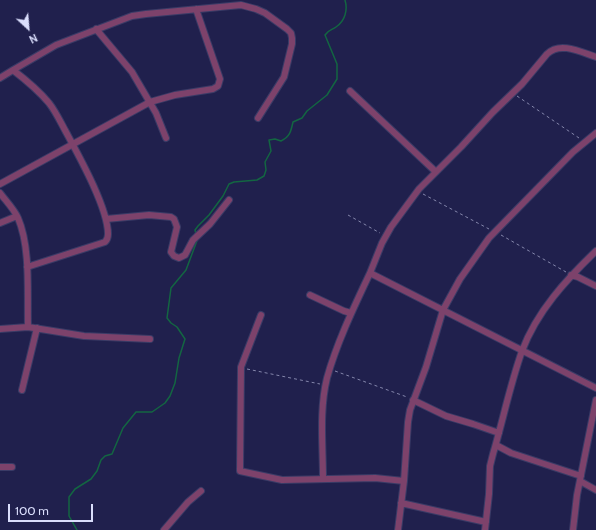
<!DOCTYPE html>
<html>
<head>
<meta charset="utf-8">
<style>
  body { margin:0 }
  #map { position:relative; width:596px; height:530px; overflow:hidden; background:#20204d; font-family:Cabin,sans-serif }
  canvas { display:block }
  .north { position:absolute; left:8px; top:8px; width:40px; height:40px; -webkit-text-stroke:3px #20204d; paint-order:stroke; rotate:154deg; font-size:11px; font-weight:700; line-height:16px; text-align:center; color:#dadefc }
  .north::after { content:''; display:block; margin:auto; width:14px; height:18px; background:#dadefc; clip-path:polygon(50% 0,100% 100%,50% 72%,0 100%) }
  .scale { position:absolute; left:8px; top:504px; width:85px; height:18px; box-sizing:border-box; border:2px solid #dadefc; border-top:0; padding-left:5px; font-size:12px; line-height:14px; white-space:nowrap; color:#dadefc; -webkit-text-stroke:3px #20204d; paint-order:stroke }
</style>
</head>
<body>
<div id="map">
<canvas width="596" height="530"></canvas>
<div class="north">N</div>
<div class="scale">100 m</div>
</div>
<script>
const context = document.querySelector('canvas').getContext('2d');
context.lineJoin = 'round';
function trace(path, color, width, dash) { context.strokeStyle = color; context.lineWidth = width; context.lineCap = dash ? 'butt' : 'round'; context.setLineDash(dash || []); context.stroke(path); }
trace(new Path2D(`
  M 196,234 L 195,230 L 198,226 L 209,215 L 223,196 L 229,184 L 234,182 L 257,180 L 264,176 L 266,170 L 265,162 L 271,151 L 269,140 L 275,139 L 281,141 C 290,137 291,131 293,122 L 302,118 L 307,111 L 327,95 L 337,79 L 337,64 L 325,35 C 328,30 332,30 336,27 C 345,21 348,10 345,0
  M 77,530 L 69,516 L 69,497 L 75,489 L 91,479 L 97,471 L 101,460 L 105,456 L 112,454 L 123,428 L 136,412 L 152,412 L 165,403 L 170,396 L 175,383 L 179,358 L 185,339 L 177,327 L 171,323 L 167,318 L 171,288 L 186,270 L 198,238`), '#136642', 1.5);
const minor = new Path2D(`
  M 96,29 L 132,72 L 156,113 L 166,138
  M 13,70 L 56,45 L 132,16 L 146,14 L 241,5 L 256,9 L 265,13 L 287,29 L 291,33 L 292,38 L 292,44 L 284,77 L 258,118
  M 0,78 L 13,70 C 26,80 39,91 49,103 C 56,112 61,123 66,132 C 79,156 108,208 108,234 C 108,237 107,240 105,242 L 27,267
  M 350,91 L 436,172
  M 0,184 L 150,102 L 175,95 L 213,89 L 218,86 L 220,79 L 196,9
  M 0,193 C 6,201 14,209 18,218 C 31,248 27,294 28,327 L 0,329
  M 106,219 L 149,215 L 171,217 L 174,219 L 177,227 L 171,252 L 174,256 L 179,258 L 185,255 L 193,240 L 210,224 L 229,200
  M 0,223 L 17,216
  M 370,273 L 382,243 L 391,227 L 419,189 L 461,147 L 493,112 L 522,84 L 547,54 C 560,41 581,52 596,57
  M 571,275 L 578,277 L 596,286
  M 310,295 L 344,311 L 351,313
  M 261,315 L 241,367 L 240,471 L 282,480 L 375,478 L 404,481
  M 28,327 L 84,336 L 150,339
  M 22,390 L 37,328
  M 413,400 L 446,416 L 473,424 L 499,433
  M 496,445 L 511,453 L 581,476
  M 0,467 L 12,467
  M 323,479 C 323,446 319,410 327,378 C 337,342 354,307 370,273 L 596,388
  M 580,481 L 596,490
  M 401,503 L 486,522
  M 164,530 L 188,502 L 201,491
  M 398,530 L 404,481 L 408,422 L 410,410 L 426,367 L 443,310 L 460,279 L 489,238 L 573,152 L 596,133
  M 485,530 L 489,494 L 490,466 L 493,454 C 503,420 510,385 522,351 C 537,311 566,280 596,251
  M 573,530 L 577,495 L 596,400`);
trace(minor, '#3a3b66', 8);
trace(new Path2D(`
  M 517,96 L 579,138
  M 423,194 L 489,229
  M 348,215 L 380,233
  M 501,235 L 566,272
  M 247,369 L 320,384
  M 335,371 L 407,397`), '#8587ac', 1, [3, 3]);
trace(minor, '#7d426b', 6);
</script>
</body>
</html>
